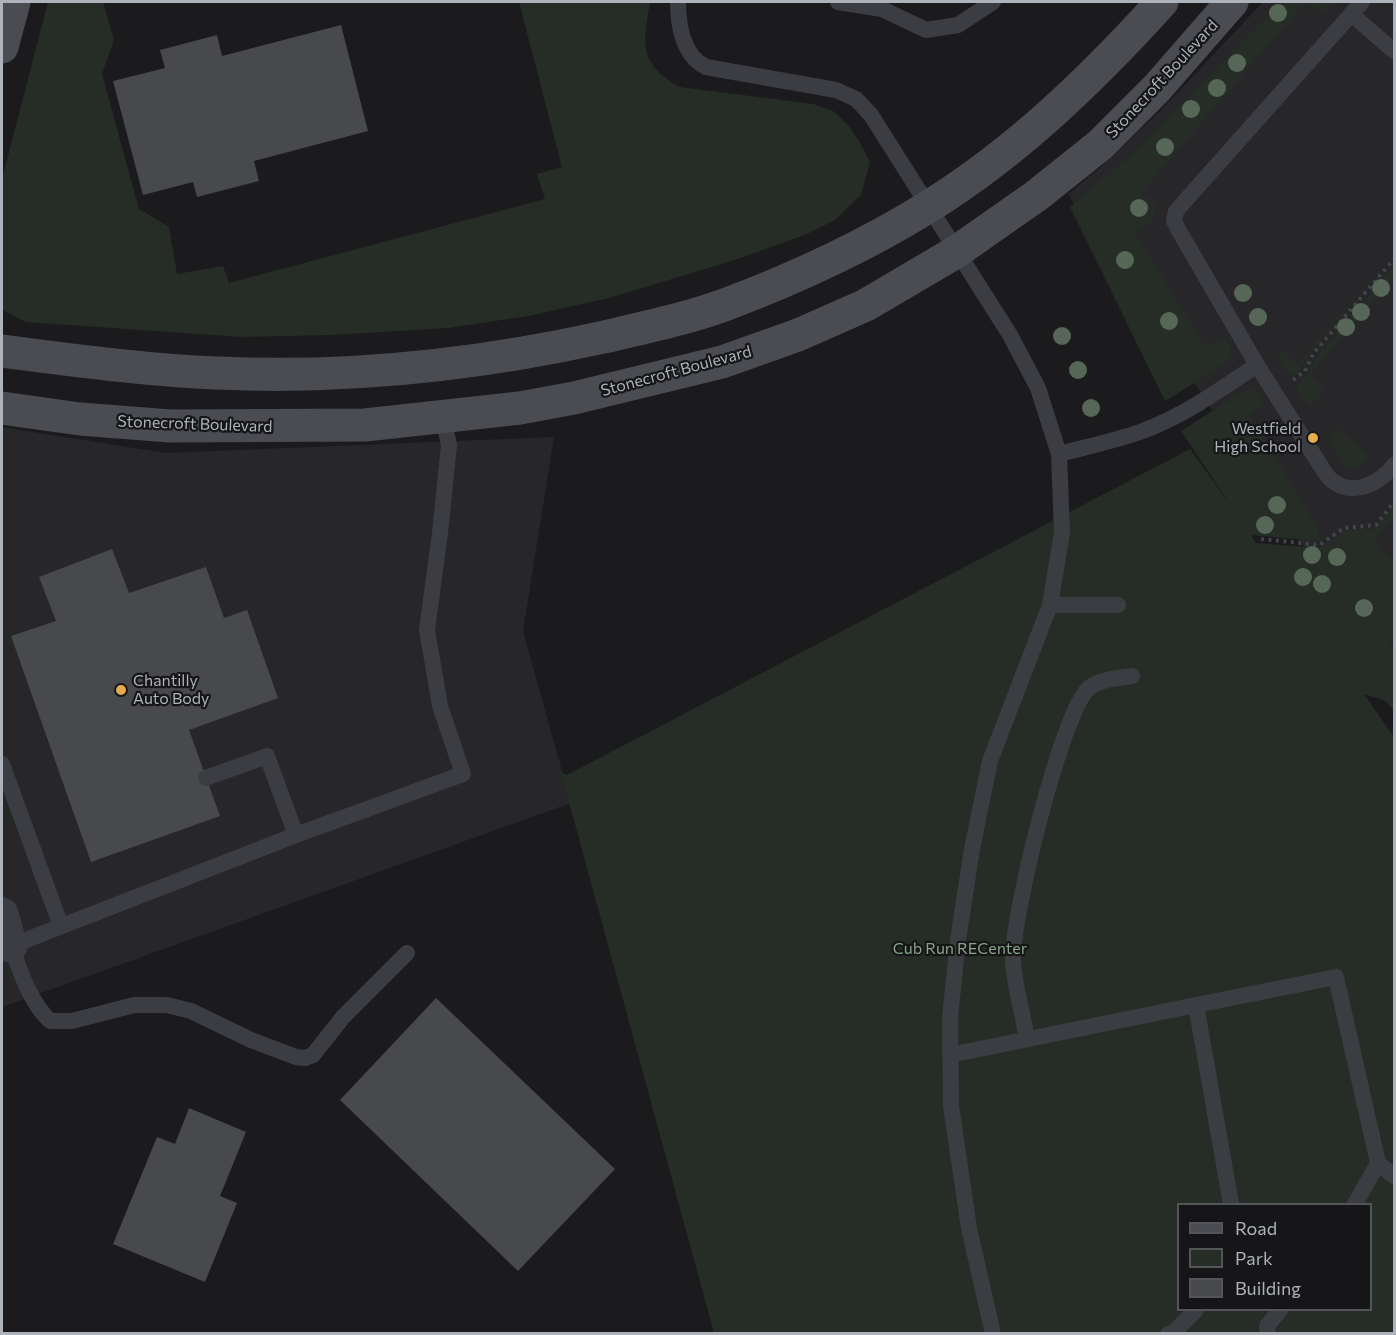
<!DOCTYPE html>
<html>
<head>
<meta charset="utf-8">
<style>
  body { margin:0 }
  #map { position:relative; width:1396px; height:1335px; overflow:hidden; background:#1b1b1d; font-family:Commissioner,sans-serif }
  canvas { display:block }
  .frame { position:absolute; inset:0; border:3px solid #aeb3bb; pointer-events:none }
  .legend { position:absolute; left:1177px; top:1203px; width:195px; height:108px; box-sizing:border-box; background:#161618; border:2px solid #535559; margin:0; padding:8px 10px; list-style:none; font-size:18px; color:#aeb3bb }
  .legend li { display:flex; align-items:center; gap:12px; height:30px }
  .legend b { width:30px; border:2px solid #535559 }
</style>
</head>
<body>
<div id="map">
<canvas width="1396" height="1335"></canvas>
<div class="frame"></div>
<ul class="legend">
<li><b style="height:8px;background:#4a4c52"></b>Road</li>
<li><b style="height:16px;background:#252d26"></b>Park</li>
<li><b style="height:16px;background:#48494d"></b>Building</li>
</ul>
</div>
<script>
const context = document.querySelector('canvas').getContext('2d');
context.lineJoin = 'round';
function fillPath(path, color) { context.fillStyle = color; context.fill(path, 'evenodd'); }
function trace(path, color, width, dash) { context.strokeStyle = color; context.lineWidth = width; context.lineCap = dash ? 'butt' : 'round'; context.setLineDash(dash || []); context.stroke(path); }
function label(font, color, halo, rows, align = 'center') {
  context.font = font + ' Commissioner,sans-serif'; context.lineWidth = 4.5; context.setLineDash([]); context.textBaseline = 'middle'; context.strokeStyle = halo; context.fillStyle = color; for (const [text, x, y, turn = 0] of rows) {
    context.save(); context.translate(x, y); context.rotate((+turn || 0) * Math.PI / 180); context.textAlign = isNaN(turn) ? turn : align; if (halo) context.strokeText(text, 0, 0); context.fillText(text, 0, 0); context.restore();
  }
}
fillPath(new Path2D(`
  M 1263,2 L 1394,2 L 1394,682 L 1068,194 L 1101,167 L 1160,111 Z
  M 2,427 L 166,453 L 554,437 L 523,631 L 571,803 L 2,1007 Z`), '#27272a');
fillPath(new Path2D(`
  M 48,2 L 103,2 L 114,40 L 102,74 L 139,209 L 169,227 L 177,274 L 223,266 L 229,283 L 545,199 L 537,174 L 562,167 L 519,2 L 650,2 C 643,43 638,64 680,87 L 813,104 L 833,111 L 848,125 L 859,141 L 870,162 L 861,195 L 835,220 L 807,234 L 735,260 L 609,298 L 528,316 L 448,328 L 332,335 L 241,337 L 26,322 L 2,310 L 2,179 Z
  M 1281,2 L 1334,2 L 1323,12 L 1320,11 L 1305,2 L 1141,193 L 1154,203 C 1160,219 1146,225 1135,233 L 1205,346 L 1224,337 C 1230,345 1236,353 1228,362 L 1165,401 L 1070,207 L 1137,150 Z
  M 1394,251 L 1308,355 L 1299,373 L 1289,376 L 1277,355 L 1281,352 L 1284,352 L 1300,366 L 1305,355 Z
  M 1394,266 L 1394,277 L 1310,375 L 1320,384 L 1323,392 L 1311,406 L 1307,404 L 1296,388 L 1307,374 L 1318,355 Z
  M 1252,389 L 1259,393 L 1264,403 L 1249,416 L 1319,529 L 1317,532 L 1322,539 L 1317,541 L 1251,535 L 1256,543 L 1320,548 L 1349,530 L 1375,529 L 1394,506 L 1394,515 L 1371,544 L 1377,541 L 1380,545 L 1378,549 L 1394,561 L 1394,634 L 1389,641 L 1394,648 L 1394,711 L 1386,701 L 1364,694 L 1394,737 L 1394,1333 L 714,1333 L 561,773 L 567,775 L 1190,449 L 1232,507 L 1181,431 L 1245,390 ZM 1178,1204 L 1370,1204 L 1370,1310 L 1178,1310 Z
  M 1336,430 L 1340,430 L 1369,455 L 1368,459 L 1356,469 L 1343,465 L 1329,441 L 1330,438 Z`), '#252d26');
fillPath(new Path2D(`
  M 341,25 L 368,131 L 254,161 L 259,181 L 197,197 L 193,182 L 143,195 L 113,81 L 165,68 L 160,50 L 217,35 L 222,56 Z
  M 112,549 L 129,593 L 206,567 L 224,618 L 247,610 L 278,698 L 189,730 L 220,816 L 91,862 L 11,636 L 56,621 L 39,577 Z
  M 436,998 L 615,1169 L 518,1271 L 340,1100 Z
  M 189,1108 L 246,1132 L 220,1196 L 237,1203 L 205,1282 L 113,1244 L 157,1137 L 175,1144 Z`), '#48494d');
trace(new Path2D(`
  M 1293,380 L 1305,371 L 1313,354 L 1394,259
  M 1261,539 L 1319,545 L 1344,528 L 1376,525 L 1394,502`), '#424449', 4, [3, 4.5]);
trace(new Path2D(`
  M 678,2 C 678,25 683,56 706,67 L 836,90 L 856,99 L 871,115 L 1010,335 L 1038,388 L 1059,454 L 1062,533 L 1050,605 L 990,761 L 972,849 L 958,940 L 950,1017 L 951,1106 L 969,1228 L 993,1334
  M 838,2 L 882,9 L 926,30 L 958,25 L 993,2
  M 1351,14 L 1394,51
  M 1257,365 L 1324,471 C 1327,475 1330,480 1334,482 C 1355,497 1381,482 1394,465
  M 1059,454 C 1086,447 1114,441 1140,432 C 1182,417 1220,390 1257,365 L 1179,231 L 1174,221 L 1176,211 L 1362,2
  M 1050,605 L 1118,605
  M 2,764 L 61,926
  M 206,778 L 267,756 L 296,835
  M 11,946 C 21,972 29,1001 50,1021 L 72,1021 L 134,1005 L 167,1005 L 191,1011 L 251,1040 L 296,1057 L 305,1058 L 313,1055 L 343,1017 L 407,953
  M 8,947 L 296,835 L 463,774 L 440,706 L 427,630 L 440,533 L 449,445 L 443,417
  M 1196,1005 L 1336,977 L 1378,1163 L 1355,1204
  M 1027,1039 C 1023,1014 1015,988 1013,963 C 1010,923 1062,710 1089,688 C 1100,679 1119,678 1132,676
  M 950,1055 L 1196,1005 L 1231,1204
  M 1378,1163 L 1394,1176
  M 1168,1334 L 1174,1332 L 1196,1310
  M 1268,1334 L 1267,1326 L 1280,1310`), '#3c3d42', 16);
trace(new Path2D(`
  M 2,914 L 11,946`), '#3c3d42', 33);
trace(new Path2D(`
  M 2,47 L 14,2
  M 2,351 C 73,360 145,370 217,373 C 347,379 477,365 604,337 C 645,327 687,319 727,304 C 796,278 865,246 928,207 C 1017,152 1092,79 1162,2
  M 2,408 L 80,419 L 170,426 L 365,425 L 520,408 L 574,398 L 722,362 L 798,335 L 866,305 L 956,252 L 1036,196 L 1100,145 L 1157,88 L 1232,2`), '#4a4c52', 33);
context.fillStyle = '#566758';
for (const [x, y] of [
  [1278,13],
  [1237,63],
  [1217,88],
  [1191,109],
  [1165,147],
  [1139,208],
  [1125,260],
  [1381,288],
  [1243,293],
  [1361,312],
  [1258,317],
  [1169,321],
  [1346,327],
  [1062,336],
  [1078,370],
  [1091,408],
  [1277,505],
  [1265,525],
  [1312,555],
  [1337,557],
  [1303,577],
  [1322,584],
  [1364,608]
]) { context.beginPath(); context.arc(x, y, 9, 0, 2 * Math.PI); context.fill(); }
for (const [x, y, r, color] of [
  [1313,438,6,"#e6ac4a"],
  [121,690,6,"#e6ac4a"]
]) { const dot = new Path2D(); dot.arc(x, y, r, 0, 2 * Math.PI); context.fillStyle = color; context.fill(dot); trace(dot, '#161618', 2); }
label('16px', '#aeb3bb', '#161618', [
  ["Stonecroft Boulevard",1162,79,-47],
  ["Stonecroft Boulevard",676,371,-15],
  ["Stonecroft Boulevard",195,424,2]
]);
label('16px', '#aeb3bb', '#161618', [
  ["Westfield",1301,429],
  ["High School",1301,447],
  ["Chantilly",133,681,"left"],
  ["Auto Body",133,699,"left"]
], 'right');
label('16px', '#87a588', '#161618', [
  ["Cub Run RECenter",960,949]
]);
</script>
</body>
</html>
